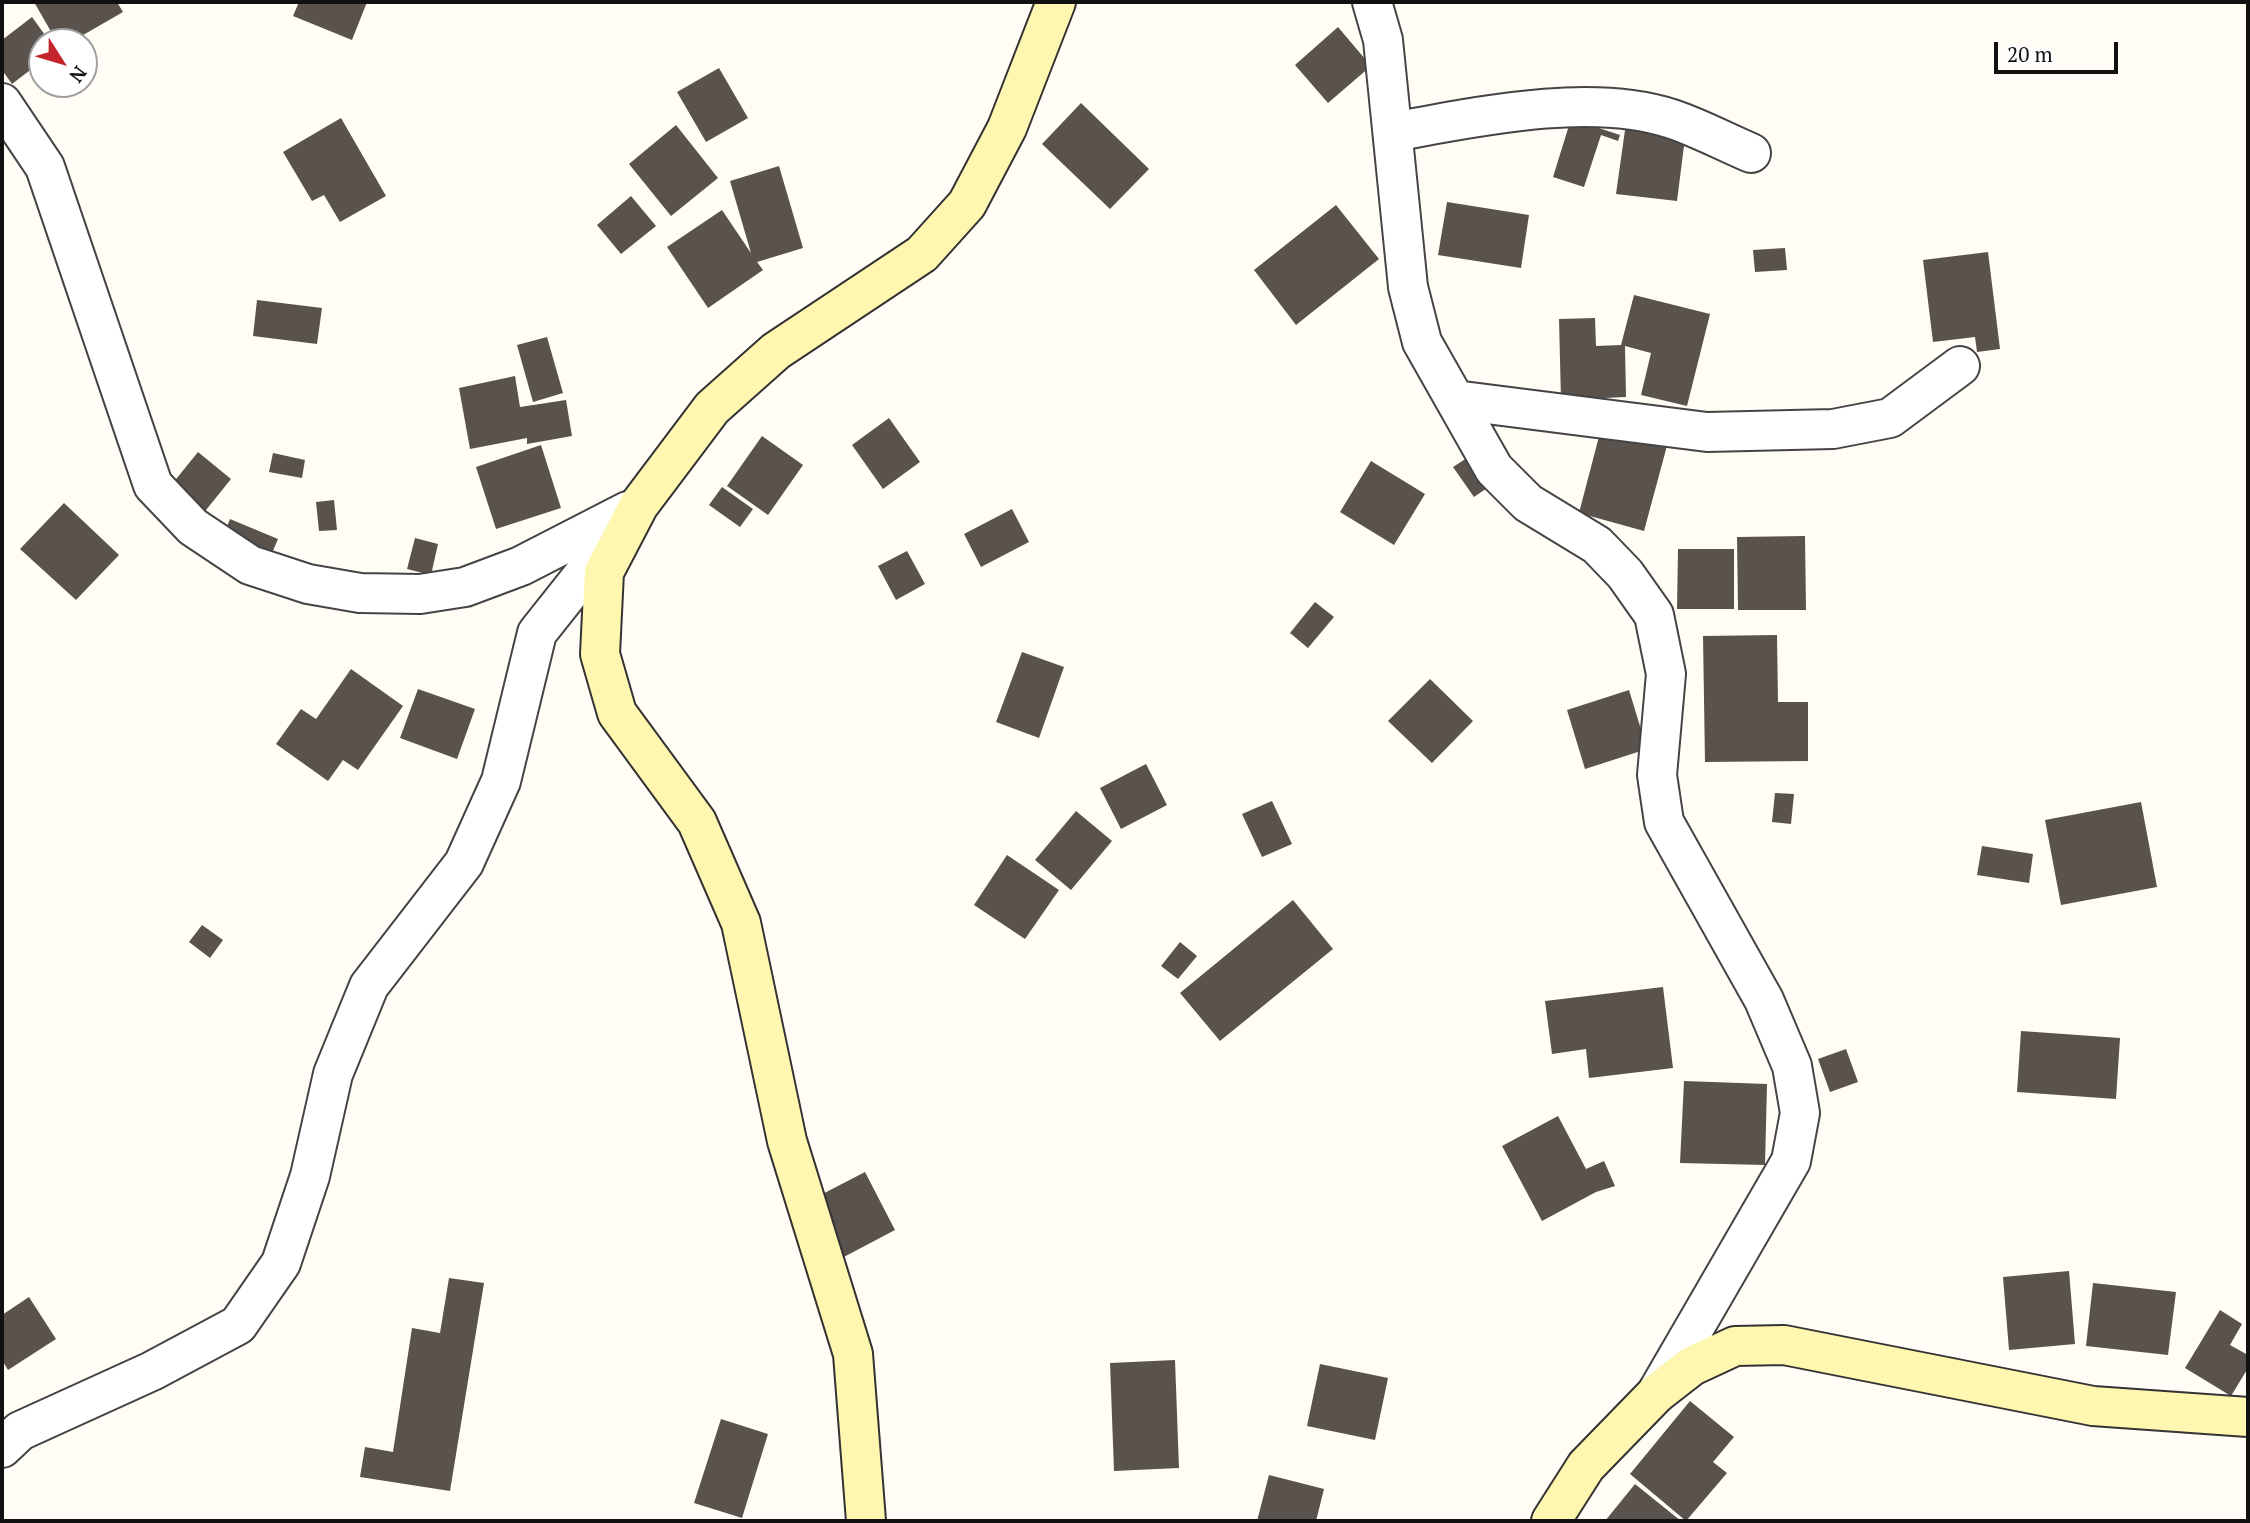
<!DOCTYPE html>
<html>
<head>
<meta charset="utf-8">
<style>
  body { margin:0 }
  #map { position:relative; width:2250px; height:1523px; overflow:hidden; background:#fffdf5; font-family:"PT Serif",serif }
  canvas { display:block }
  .frame { position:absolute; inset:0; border:4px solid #111; pointer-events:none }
  .north { position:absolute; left:28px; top:28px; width:70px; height:70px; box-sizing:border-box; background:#fff; border:2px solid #a0a0a0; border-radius:50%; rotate:127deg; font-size:19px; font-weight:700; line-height:28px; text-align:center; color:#111 }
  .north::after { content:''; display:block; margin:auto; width:24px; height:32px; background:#c4262e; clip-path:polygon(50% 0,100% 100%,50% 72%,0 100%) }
  .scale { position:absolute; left:1994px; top:42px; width:124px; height:32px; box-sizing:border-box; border:4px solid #111; border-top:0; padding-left:9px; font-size:21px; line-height:24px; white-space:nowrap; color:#111; -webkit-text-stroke:5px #fff; paint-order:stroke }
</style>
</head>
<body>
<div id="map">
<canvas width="2250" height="1523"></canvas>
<div class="frame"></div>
<div class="north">N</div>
<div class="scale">20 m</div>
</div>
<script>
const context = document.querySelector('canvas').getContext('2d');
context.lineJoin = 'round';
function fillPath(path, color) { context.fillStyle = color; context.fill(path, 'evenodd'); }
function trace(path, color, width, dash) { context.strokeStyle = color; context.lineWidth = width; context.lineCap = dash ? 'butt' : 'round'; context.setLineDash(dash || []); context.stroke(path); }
fillPath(new Path2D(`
  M 34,2 L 117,2 L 123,12 L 71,42 L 57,42 Z
  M 299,2 L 367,2 L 352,40 L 293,16 Z
  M 32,17 L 50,42 L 42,42 L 42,61 L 12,84 L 2,70 L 2,40 Z
  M 1338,27 L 1371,66 L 1328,103 L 1295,65 Z
  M 719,68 L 748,118 L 706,142 L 677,92 Z
  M 1081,103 L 1149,169 L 1110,209 L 1042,144 Z
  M 341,118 L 386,196 L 340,222 L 324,195 L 312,201 L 283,152 Z
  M 1571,119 L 1620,135 L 1618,141 L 1601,135 L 1584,187 L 1553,177 Z
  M 1626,123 L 1686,130 L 1677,201 L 1616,194 Z
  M 676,125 L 718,178 L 671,216 L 629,164 Z
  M 779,166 L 803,248 L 757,262 L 763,270 L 708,308 L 667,247 L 722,210 L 751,253 L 730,181 Z
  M 631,196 L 656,226 L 621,254 L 597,225 Z
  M 1447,202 L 1529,215 L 1521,268 L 1438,255 Z
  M 1336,205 L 1379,259 L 1296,325 L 1254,270 Z
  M 1785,248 L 1787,270 L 1755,272 L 1753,250 Z
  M 1988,252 L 2000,349 L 1977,352 L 1975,337 L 1933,342 L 1923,260 Z
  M 1634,295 L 1710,314 L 1687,406 L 1641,395 L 1651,353 L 1625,346 L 1626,397 L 1561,400 L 1559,319 L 1595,318 L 1596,346 L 1621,345 Z
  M 257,300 L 322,308 L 317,344 L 253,336 Z
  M 547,337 L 563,393 L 533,402 L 517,345 Z
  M 515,376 L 520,407 L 566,400 L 572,436 L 527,444 L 527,438 L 470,449 L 459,388 Z
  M 889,418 L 920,462 L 883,489 L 852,445 Z
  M 1602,425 L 1668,442 L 1644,531 L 1579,513 Z
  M 762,436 L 803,465 L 768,515 L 727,486 Z
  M 541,445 L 561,508 L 496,529 L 476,467 Z
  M 198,452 L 231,479 L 202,515 L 168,489 Z
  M 273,453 L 305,460 L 302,478 L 269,472 Z
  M 1470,456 L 1490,486 L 1474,497 L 1453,467 Z
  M 1371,461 L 1425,494 L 1394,545 L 1340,512 Z
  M 722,487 L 753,509 L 740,527 L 709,505 Z
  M 334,500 L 337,530 L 319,531 L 316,502 Z
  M 64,503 L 119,555 L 76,600 L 20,549 Z
  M 1012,509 L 1029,542 L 981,567 L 964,534 Z
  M 230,519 L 278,539 L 270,558 L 222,539 Z
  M 1805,536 L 1806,610 L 1738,610 L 1737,537 Z
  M 415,538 L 438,544 L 431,575 L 407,569 Z
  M 1678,549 L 1734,549 L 1734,609 L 1677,609 Z
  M 907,551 L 925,584 L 896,600 L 878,566 Z
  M 1315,602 L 1334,617 L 1308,648 L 1290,633 Z
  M 1777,635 L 1778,702 L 1808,702 L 1808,761 L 1705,762 L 1703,636 Z
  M 1022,652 L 1064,667 L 1039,738 L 996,722 Z
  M 351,669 L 403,706 L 358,770 L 343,760 L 328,781 L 276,744 L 301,709 L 316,719 Z
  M 1430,679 L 1473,721 L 1432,763 L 1388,721 Z
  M 418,689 L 475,709 L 457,759 L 400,738 Z
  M 1629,690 L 1647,749 L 1585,769 L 1567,710 Z
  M 1146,764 L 1167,805 L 1121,829 L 1100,788 Z
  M 1775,793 L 1794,794 L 1791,824 L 1772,822 Z
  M 1272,801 L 1292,844 L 1262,857 L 1242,814 Z
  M 2141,802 L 2157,887 L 2061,905 L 2045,820 Z
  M 1076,811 L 1112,841 L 1071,890 L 1035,860 Z
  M 1982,846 L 2033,854 L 2029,883 L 1977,875 Z
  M 1007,855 L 1059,890 L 1025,939 L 974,905 Z
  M 1293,900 L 1333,949 L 1220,1041 L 1180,993 Z
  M 202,925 L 223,940 L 210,958 L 189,942 Z
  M 1180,942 L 1197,956 L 1178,979 L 1161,966 Z
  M 1663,987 L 1673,1068 L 1589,1078 L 1586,1049 L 1552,1054 L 1545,1001 Z
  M 2021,1031 L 2120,1038 L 2116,1099 L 2017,1092 Z
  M 1846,1049 L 1858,1082 L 1830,1092 L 1818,1059 Z
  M 1684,1081 L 1767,1084 L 1765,1165 L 1680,1163 Z
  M 1558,1116 L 1586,1169 L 1604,1161 L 1615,1186 L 1596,1192 L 1542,1221 L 1502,1146 Z
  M 865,1172 L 895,1230 L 840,1259 L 809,1201 Z
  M 2069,1271 L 2075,1344 L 2009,1350 L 2003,1277 Z
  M 449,1278 L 484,1283 L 450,1491 L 360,1477 L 365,1447 L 393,1452 L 412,1328 L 440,1333 Z
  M 2093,1283 L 2176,1292 L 2168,1355 L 2086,1346 Z
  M 29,1297 L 56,1339 L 8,1370 L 2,1360 L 2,1315 Z
  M 2220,1310 L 2242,1324 L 2230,1345 L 2248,1355 L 2248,1368 L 2231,1396 L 2185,1368 Z
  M 1175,1360 L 1179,1468 L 1114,1471 L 1110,1363 Z
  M 1320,1364 L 1388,1378 L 1375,1440 L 1307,1426 Z
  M 1690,1401 L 1734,1437 L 1713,1462 L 1727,1473 L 1686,1521 L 1630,1474 Z
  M 721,1419 L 768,1434 L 742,1518 L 694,1503 Z
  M 1269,1475 L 1324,1489 L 1316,1521 L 1257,1521 Z
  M 1635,1484 L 1681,1521 L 1605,1521 Z`), '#5a524d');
const street = new Path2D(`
  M 1372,2 L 1383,40 L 1408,287 L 1422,342 L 1494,469 L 1528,503 L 1597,545 L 1625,574 L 1654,615 L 1666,674 L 1657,775 L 1664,822 L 1764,1000 L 1792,1066 L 1800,1113 L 1791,1161 L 1656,1394
  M 2,103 L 45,167 L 153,485 L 193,527 L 250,565 L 308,584 L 360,593 L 420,594 L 465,587 L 521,566 L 628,511
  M 1393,132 C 1476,117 1590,92 1672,119 C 1699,128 1725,142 1751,153
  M 1455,400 L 1707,432 L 1833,429 L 1890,418 L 1960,366
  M 2,1448 L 20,1431 L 152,1371 L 238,1325 L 281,1263 L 310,1176 L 333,1074 L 369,986 L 464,863 L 501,781 L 537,633 L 618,531`);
const secondary = new Path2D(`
  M 866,1521 L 853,1354 L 787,1141 L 741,923 L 697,822 L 617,713 L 600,654 L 604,572 L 639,505 L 712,408 L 776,351 L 922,254 L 967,204 L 1007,128 L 1056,2
  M 1551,1521 L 1586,1466 L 1656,1394 L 1692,1366 L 1735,1346 L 1784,1345 L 2093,1406 L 2248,1417`);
trace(street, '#444', 42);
trace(secondary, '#333', 42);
trace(street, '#fff', 38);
trace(secondary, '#fff6b0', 38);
</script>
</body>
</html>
